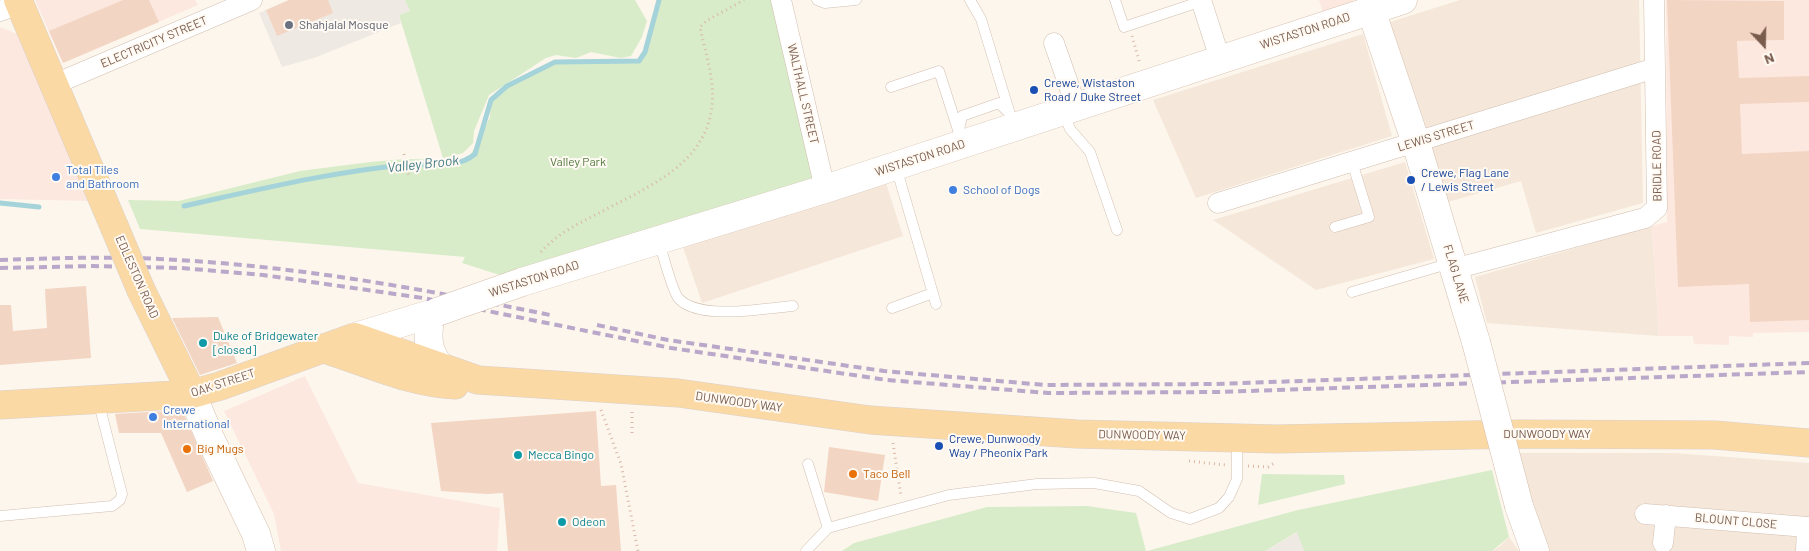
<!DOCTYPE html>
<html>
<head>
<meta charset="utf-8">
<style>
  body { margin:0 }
  #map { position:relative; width:1809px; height:551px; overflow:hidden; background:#fdf6ec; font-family:Barlow,sans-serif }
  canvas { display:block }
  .north { position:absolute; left:1739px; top:20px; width:50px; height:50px; -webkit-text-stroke:4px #fffaf3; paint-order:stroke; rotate:159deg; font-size:14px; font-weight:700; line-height:20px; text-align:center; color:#7a5c4d }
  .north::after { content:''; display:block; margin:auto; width:18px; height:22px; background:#7a5c4d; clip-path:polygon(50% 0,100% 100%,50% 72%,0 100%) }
</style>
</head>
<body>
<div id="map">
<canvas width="1809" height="551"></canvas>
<div class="north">N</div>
</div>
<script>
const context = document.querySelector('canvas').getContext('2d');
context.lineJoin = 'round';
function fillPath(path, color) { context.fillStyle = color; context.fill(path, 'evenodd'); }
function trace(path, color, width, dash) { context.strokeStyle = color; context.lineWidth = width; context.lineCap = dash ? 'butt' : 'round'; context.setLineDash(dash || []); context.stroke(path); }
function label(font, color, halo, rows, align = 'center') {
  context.font = font + ' Barlow,sans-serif'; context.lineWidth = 4; context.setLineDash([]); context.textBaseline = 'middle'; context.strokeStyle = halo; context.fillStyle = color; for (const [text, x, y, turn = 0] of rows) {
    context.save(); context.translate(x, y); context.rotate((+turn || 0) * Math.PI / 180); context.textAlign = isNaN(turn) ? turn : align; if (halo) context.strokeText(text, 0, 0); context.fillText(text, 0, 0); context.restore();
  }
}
fillPath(new Path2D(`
  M 1460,0 L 1639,0 L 1643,203 L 1536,233 L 1521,181 L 1448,202 L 1425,124 L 1390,22 Z
  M 1363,34 L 1392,136 L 1196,198 L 1153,100 Z
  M 1405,162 L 1434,259 L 1316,290 L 1213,220 Z
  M 885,180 L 903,236 L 702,303 L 683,247 Z
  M 1652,226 L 1659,336 L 1487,323 L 1475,277 Z
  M 1514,453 L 1674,453 L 1809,463 L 1809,551 L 1547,551 Z
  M 1509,537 L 1519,551 L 1492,551 L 1499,547 Z`), '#f5e8da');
fillPath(new Path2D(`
  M 35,0 L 195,0 L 198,5 L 63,63 Z
  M 1319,0 L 1353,0 L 1354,3 L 1323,13 Z
  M 1666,0 L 1809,0 L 1809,332 L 1753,333 L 1753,337 L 1729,336 L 1729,345 L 1694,344 L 1693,336 L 1659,336 L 1652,226 L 1667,222 Z
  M 0,27 L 17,34 L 89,201 L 0,199 Z
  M 305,376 L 358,483 L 500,508 L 497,551 L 281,551 L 274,514 L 224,411 Z`), '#fde8e0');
fillPath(new Path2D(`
  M 289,0 L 405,0 L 410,11 L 399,15 L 401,23 L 314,58 L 282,67 L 259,13 Z
  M 1298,532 L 1304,551 L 1265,551 Z`), '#efe9e4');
fillPath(new Path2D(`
  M 405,0 L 635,0 L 647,21 L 642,37 L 631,56 L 621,58 L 591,52 L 576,58 L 556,55 L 546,58 L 489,95 L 474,131 L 473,143 L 463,153 L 443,158 L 399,15 L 410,11 Z
  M 659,0 L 781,0 L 825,189 L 522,282 L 462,263 L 465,257 L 140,229 L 128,200 L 179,201 L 300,171 L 370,162 L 405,159 L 468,160 L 490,117 L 491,100 L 507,86 L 555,62 L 639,60 L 645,52 Z
  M 1492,470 L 1509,537 L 1492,551 L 1304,551 L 1297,532 L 1265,551 L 1147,551 L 1298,510 Z
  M 1262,474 L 1344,475 L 1345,484 L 1258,505 Z
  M 1087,506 L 1136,513 L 1146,551 L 842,551 L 854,543 L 987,507 Z`), '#d8ecc9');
trace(new Path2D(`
  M 0,203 L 39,207
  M 184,206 C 257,190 330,172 405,165 C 427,163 456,170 475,154 L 491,100 L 507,86 L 555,62 L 639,61 L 645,52 L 659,0`), '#a5d3da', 5);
fillPath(new Path2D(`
  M 123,0 L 149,0 L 159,22 L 63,63 L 49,31 Z
  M 289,0 L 328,0 L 333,13 L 277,36 L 266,10 Z
  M 1667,0 L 1784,1 L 1784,40 L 1737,41 L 1739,78 L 1809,76 L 1809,102 L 1740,104 L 1742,154 L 1809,151 L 1809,320 L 1750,322 L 1749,284 L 1678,287 Z
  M 86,286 L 91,358 L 0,365 L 0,305 L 11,305 L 13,331 L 47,328 L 45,289 Z
  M 218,317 L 237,363 L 200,375 L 172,318 Z
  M 182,410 L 213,481 L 187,492 L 161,433 L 119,433 L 115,414 Z
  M 596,411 L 601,486 L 616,485 L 621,551 L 508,551 L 503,493 L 487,494 L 441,491 L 431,423 Z
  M 829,447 L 885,455 L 878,501 L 824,492 Z`), '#f3d5c3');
const lane = new Path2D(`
  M 817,0 L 825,3 L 856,0
  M 970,0 L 981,19 L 1010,114
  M 1115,0 L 1124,27 L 1202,1
  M 891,87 L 939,71 L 958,130
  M 1063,112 L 1070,129 L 1090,152 L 1117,230
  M 959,130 L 962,116 L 999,103 L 1008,112
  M 896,167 L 936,304
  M 1335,227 L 1369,217 L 1352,162
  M 659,241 C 662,252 673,293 679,299 C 701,321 765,308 793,306
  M 1352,292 L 1451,263
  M 892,308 L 933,293
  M 808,464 L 828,528
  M 0,516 L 112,506 L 120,500 L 122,494 L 98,400
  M 806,551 L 828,528 L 949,495 L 1037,484 L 1094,483 L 1139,491 L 1171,513 L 1190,519 L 1219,508 L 1229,497 L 1237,479 L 1237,438`);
const street = new Path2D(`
  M 781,0 L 825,189
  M 1201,0 L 1220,59
  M 0,11 L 20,4
  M 1054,43 L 1076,106
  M 55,84 L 252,0
  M 1218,203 L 1655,68
  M 1454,269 L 1645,218 L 1657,208 L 1654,0
  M 1645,514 L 1807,527 L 1806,551
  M 1663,543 L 1666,515`);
const secondary = new Path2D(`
  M 1371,10 L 1416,143 L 1476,342
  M 522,282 L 825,189 L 1403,0
  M 431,314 C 427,334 426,352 441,367
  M 355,337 L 437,312
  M 192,394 L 210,438 L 256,534 L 261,551
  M 1519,506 L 1535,551`);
const primary = new Path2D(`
  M 18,0 L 114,226
  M 141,290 L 192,394
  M 321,348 C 365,361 408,383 455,385
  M 0,405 L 192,394 L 220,386 L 355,337 L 478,380 L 678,393 L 870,420 L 1077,434 L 1277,439 L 1520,434 L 1715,435 L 1809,443`);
trace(lane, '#d1beb0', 11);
trace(street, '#d1beb0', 21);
trace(secondary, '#d6c0b0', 29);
trace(primary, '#dad1cd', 29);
trace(new Path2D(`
  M 1132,36 L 1140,64
  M 404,154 L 409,178
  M 541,252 C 557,234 576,225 597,214 C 643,189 706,166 712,106 C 715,80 705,52 700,27 L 706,21 L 744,0
  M 601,410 L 621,464 L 638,551
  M 632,412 L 632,437
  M 893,443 L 901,496
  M 1189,461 L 1225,465
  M 1248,466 L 1268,467 L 1276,462`), '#d9b8a5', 3, [1, 4]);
trace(lane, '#fff', 10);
trace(street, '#fff', 20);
trace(secondary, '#fff', 28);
trace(primary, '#fbd9a5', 28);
trace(new Path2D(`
  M 0,260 C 59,258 118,256 177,260 C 303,267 428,290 550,315
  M 0,268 L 93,266 L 181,268 L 263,275 L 423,298 L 671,348 L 887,380 L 1048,393 L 1218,392 L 1809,372
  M 597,325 L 668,340 L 884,371 L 1045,385 L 1215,384 L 1809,363`), '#b9a8c9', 4, [8, 5]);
const secondaryBridge = new Path2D(`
  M 437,312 L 522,282
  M 1476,342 L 1519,506`);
const primaryBridge = new Path2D(`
  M 114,226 L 141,290`);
trace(secondaryBridge, '#d6c0b0', 29, []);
trace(primaryBridge, '#dad1cd', 29, []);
trace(secondaryBridge, '#fff', 28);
trace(primaryBridge, '#fbd9a5', 28);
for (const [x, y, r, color] of [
  [289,25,5,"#6b7280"],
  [1034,90,5,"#1a4fb4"],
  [56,177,5,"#3f7fe0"],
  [1411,180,5,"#1a4fb4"],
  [953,190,5,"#3f7fe0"],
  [203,343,5,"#0f9aa8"],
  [153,417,5,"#3f7fe0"],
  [939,446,5,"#1a4fb4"],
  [187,449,5,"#e8710a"],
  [518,455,5,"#0f9aa8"],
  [853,474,5,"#e8710a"],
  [562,522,5,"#0f9aa8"]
]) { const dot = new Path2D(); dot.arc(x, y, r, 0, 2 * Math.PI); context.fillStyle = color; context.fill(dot); trace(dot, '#fffaf3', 2); }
label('12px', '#5b616d', '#fffaf3', [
  ["Shahjalal Mosque",299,25]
], 'left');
label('12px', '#7a5c4d', '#fffaf3', [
  ["WISTASTON ROAD",1305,31,-18],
  ["ELECTRICITY STREET",154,42,-23],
  ["WALTHALL STREET",803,94,77],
  ["LEWIS STREET",1436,136,-17],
  ["WISTASTON ROAD",920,158,-18],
  ["BRIDLE ROAD",1657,166,-91],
  ["FLAG LANE",1456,274,73],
  ["EDLESTON ROAD",137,277,66],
  ["WISTASTON ROAD",534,279,-18],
  ["OAK STREET",223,383,-18],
  ["DUNWOODY WAY",739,402,8],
  ["DUNWOODY WAY",1547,434],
  ["DUNWOODY WAY",1142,435,1],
  ["BLOUNT CLOSE",1736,521,5]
]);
label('12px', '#164399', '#fffaf3', [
  ["Crewe, Wistaston",1044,83],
  ["Road / Duke Street",1044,97],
  ["Crewe, Flag Lane",1421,173],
  ["/ Lewis Street",1421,187],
  ["Crewe, Dunwoody",949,439],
  ["Way / Pheonix Park",949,453]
], 'left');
label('12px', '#537a41', '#fffaf3', [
  ["Valley Park",578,162]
]);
label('12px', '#366cbe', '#fffaf3', [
  ["Total Tiles",66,170],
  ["and Bathroom",66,184],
  ["School of Dogs",963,190],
  ["Crewe",163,410],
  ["International",163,424]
], 'left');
label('12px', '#0d838f', '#fffaf3', [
  ["Duke of Bridgewater",213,336],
  ["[closed]",213,350],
  ["Mecca Bingo",528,455],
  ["Odeon",572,522]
], 'left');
label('12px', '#c56008', '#fffaf3', [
  ["Big Mugs",197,449],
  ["Taco Bell",863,474]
], 'left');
label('italic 14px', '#437c86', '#fffaf3', [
  ["Valley Brook",423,164,-6]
]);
</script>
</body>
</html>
